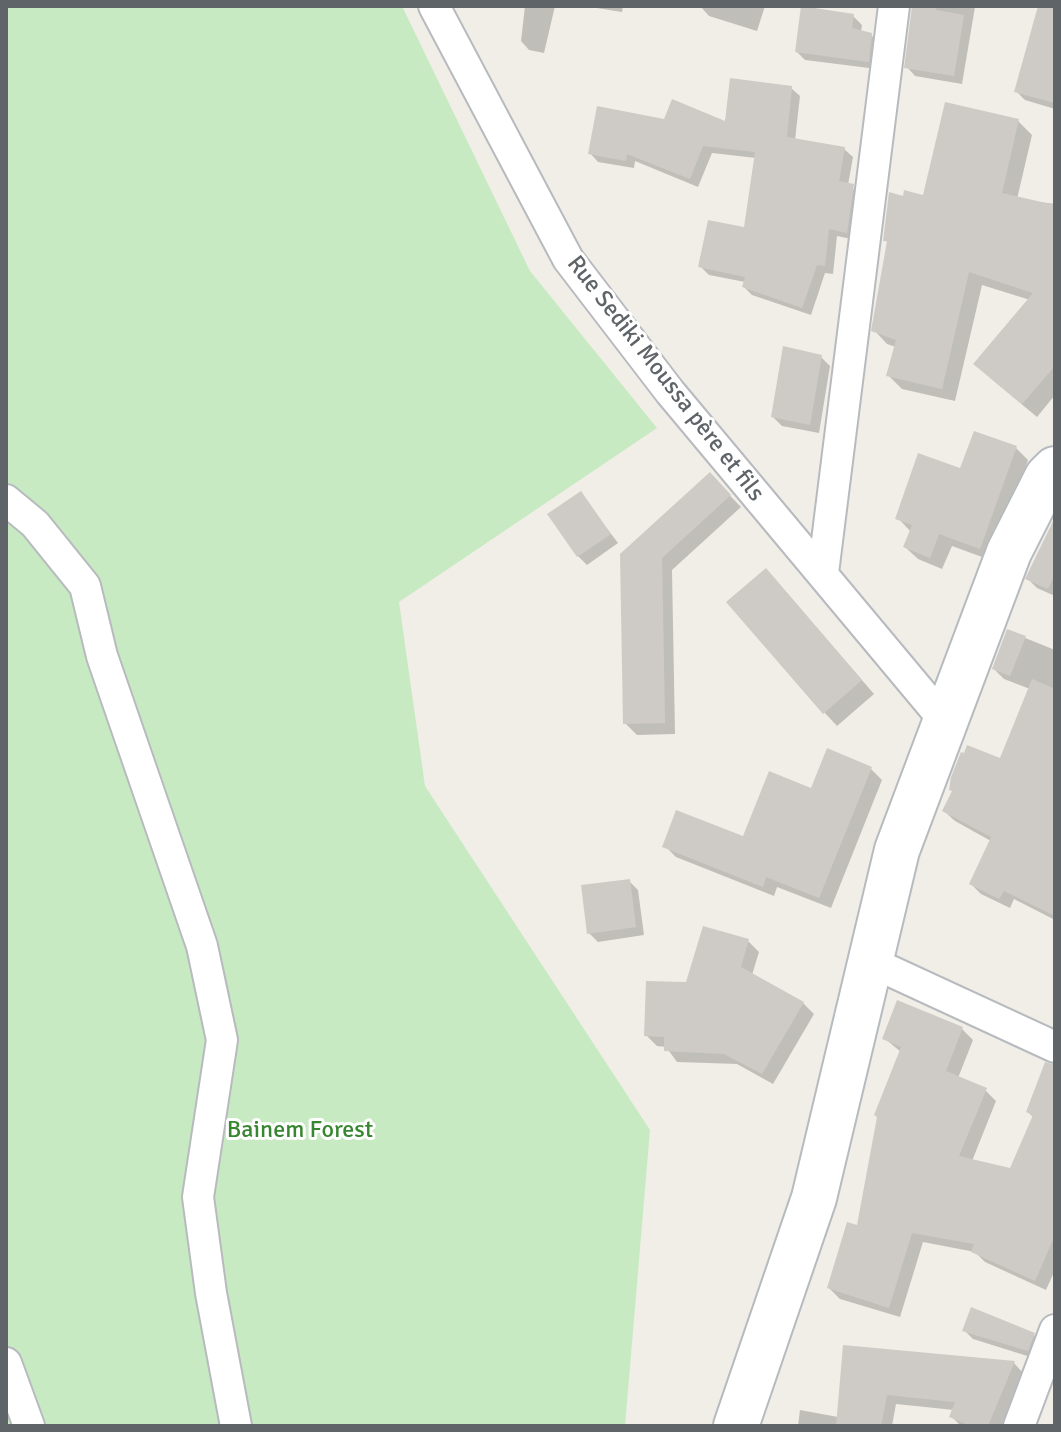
<!DOCTYPE html>
<html>
<head>
<meta charset="utf-8">
<style>
  body { margin:0 }
  #map { position:relative; width:1061px; height:1432px; overflow:hidden; background:#f1eee7; font-family:Signika,sans-serif }
  canvas { display:block }
  .frame { position:absolute; inset:0; border:8px solid #5e6468; pointer-events:none }
</style>
</head>
<body>
<div id="map">
<canvas width="1061" height="1432"></canvas>
<div class="frame"></div>
</div>
<script>
const context = document.querySelector('canvas').getContext('2d');
context.lineJoin = 'round';
function fillPath(path, color) { context.fillStyle = color; context.fill(path, 'evenodd'); }
function trace(path, color, width, dash) { context.strokeStyle = color; context.lineWidth = width; context.lineCap = dash ? 'butt' : 'round'; context.setLineDash(dash || []); context.stroke(path); }
function label(font, color, halo, rows, align = 'center') {
  context.font = font + ' Signika,sans-serif'; context.lineWidth = 6; context.setLineDash([]); context.textBaseline = 'middle'; context.strokeStyle = halo; context.fillStyle = color; for (const [text, x, y, turn = 0] of rows) {
    context.save(); context.translate(x, y); context.rotate((+turn || 0) * Math.PI / 180); context.textAlign = isNaN(turn) ? turn : align; if (halo) context.strokeText(text, 0, 0); context.fillText(text, 0, 0); context.restore();
  }
}
fillPath(new Path2D(`
  M 6,6 L 402,6 L 530,271 L 657,428 L 399,602 L 425,786 L 650,1130 L 625,1426 L 6,1426 Z`), '#c8eac2');
fillPath(new Path2D(`
  M 525,6 L 555,6 L 544,53 L 529,50 L 521,41 Z
  M 584,6 L 623,6 L 622,12 Z
  M 700,6 L 765,6 L 757,31 L 709,16 Z
  M 914,6 L 975,7 L 962,84 L 915,76 L 907,67 Z
  M 853,16 L 862,25 L 861,32 L 871,35 L 880,44 L 877,69 L 805,60 L 797,52 Z
  M 1055,21 L 1055,109 L 1025,100 L 1016,91 Z
  M 791,88 L 800,96 L 795,140 L 844,149 L 853,157 L 848,185 L 861,195 L 856,240 L 837,236 L 833,274 L 825,273 L 811,315 L 752,295 L 744,287 L 745,282 L 709,275 L 700,266 L 746,230 L 756,158 L 712,153 L 698,187 L 635,161 L 634,168 L 598,162 L 590,153 L 665,121 L 727,124 Z
  M 1018,121 L 1032,135 L 1017,199 L 1055,204 L 1055,395 L 1037,417 L 989,377 L 1030,300 L 982,285 L 955,401 L 902,389 L 888,375 L 896,347 L 887,344 L 874,330 L 888,243 L 885,240 L 904,198 L 925,197 Z
  M 821,357 L 830,366 L 819,433 L 782,426 L 773,417 Z
  M 1016,448 L 1028,460 L 993,561 L 952,546 L 942,569 L 918,559 L 905,547 L 911,532 L 898,518 L 962,471 Z
  M 710,475 L 741,507 L 672,570 L 675,734 L 637,735 L 625,723 L 622,555 Z
  M 580,493 L 618,543 L 587,565 L 578,556 Z
  M 1055,522 L 1055,596 L 1037,588 L 1028,579 Z
  M 779,584 L 874,694 L 837,726 L 824,712 Z
  M 1008,631 L 1055,650 L 1055,920 L 1014,899 L 1010,908 L 981,894 L 971,884 L 991,841 L 955,821 L 944,811 L 1001,760 L 1030,689 L 1004,679 L 994,669 Z
  M 871,769 L 882,780 L 831,908 L 777,887 L 774,896 L 676,857 L 665,846 L 744,839 L 812,791 Z
  M 629,881 L 638,890 L 644,935 L 598,942 L 589,933 Z
  M 748,941 L 759,952 L 752,975 L 803,1003 L 814,1014 L 773,1084 L 737,1064 L 677,1062 L 666,1047 L 657,1046 L 646,1035 L 688,984 Z
  M 962,1029 L 973,1040 L 958,1078 L 985,1090 L 996,1101 L 972,1161 L 1011,1170 L 1034,1118 L 1028,1112 L 1055,1077 L 1055,1270 L 1046,1290 L 985,1262 L 975,1252 L 923,1242 L 900,1317 L 840,1299 L 829,1288 L 858,1228 L 901,1052 L 884,1038 Z
  M 964,1330 L 1034,1335 L 1042,1343 L 1037,1359 L 973,1339 Z
  M 845,1347 L 1014,1363 L 1023,1373 L 1002,1426 L 961,1426 L 951,1416 L 954,1410 L 896,1404 L 892,1426 L 798,1426 L 800,1410 L 838,1417 Z`), '#0003');
fillPath(new Path2D(`
  M 801,6 L 854,14 L 852,28 L 872,33 L 869,62 L 795,52 Z
  M 912,6 L 937,6 L 936,10 L 964,15 L 954,76 L 904,68 Z
  M 1038,6 L 1055,6 L 1055,103 L 1014,92 Z
  M 730,78 L 792,86 L 787,137 L 845,147 L 839,181 L 854,184 L 847,233 L 829,229 L 825,266 L 817,265 L 802,308 L 742,287 L 745,277 L 698,267 L 708,220 L 744,227 L 755,152 L 703,146 L 690,179 L 627,154 L 626,161 L 588,154 L 597,106 L 664,119 L 672,99 L 725,121 Z
  M 945,102 L 1019,119 L 1002,193 L 1055,205 L 1055,366 L 1022,404 L 973,364 L 1033,293 L 969,272 L 942,389 L 886,376 L 896,340 L 871,331 L 887,241 L 883,241 L 889,192 L 903,196 L 904,190 L 923,195 Z
  M 783,346 L 822,355 L 810,425 L 771,417 Z
  M 974,431 L 1017,446 L 980,549 L 939,534 L 930,558 L 903,547 L 912,525 L 895,519 L 918,453 L 960,468 Z
  M 710,472 L 731,495 L 662,558 L 665,723 L 623,724 L 620,554 Z
  M 581,491 L 611,534 L 577,557 L 547,514 Z
  M 1055,517 L 1055,574 L 1048,589 L 1025,579 Z
  M 766,568 L 862,680 L 823,714 L 726,602 Z
  M 1007,629 L 1026,636 L 1010,676 L 992,669 Z
  M 1032,679 L 1055,689 L 1055,916 L 1004,891 L 999,899 L 969,884 L 991,837 L 942,811 L 952,791 L 949,790 L 951,777 L 961,752 L 964,753 L 967,745 L 1000,758 Z
  M 827,748 L 872,767 L 819,898 L 766,877 L 763,887 L 662,847 L 676,810 L 743,836 L 769,771 L 811,788 Z
  M 630,879 L 636,927 L 587,934 L 581,885 Z
  M 703,926 L 749,939 L 741,967 L 804,1002 L 762,1074 L 724,1054 L 664,1051 L 664,1037 L 644,1036 L 646,981 L 686,982 Z
  M 897,1000 L 963,1027 L 946,1071 L 987,1088 L 959,1156 L 1010,1168 L 1033,1115 L 1026,1112 L 1045,1062 L 1055,1065 L 1055,1235 L 1035,1281 L 971,1252 L 974,1244 L 912,1233 L 889,1308 L 827,1288 L 847,1222 L 857,1225 L 877,1117 L 874,1115 L 901,1047 L 882,1039 Z
  M 971,1307 L 1035,1333 L 1028,1351 L 962,1331 Z
  M 843,1345 L 1015,1361 L 988,1426 L 971,1426 L 949,1417 L 955,1402 L 887,1395 L 881,1426 L 836,1426 Z`), '#cecbc6');
const street = new Path2D(`
  M 434,6 L 568,259 L 670,392 L 944,720
  M 6,500 L 35,524 L 85,586 L 102,656 L 202,946 L 222,1040 L 198,1197 L 211,1293 L 236,1426
  M 823,573 L 894,6
  M 871,962 L 1055,1047
  M 6,1363 L 29,1426
  M 1019,1426 L 1055,1330`);
const secondary = new Path2D(`
  M 736,1426 L 814,1198 L 897,850 L 1009,552 L 1047,477 L 1055,469`);
trace(street, '#b7babe', 34);
trace(secondary, '#b5bbbf', 48);
trace(street, '#fff', 30);
trace(secondary, '#fff', 44);
label('24px', '#5e6468', '#fff', [
  ["Rue Sediki Moussa père et fils",665,379,52]
]);
label('24px', '#378630', '#fff', [
  ["Bainem Forest",300,1131]
]);
</script>
</body>
</html>
